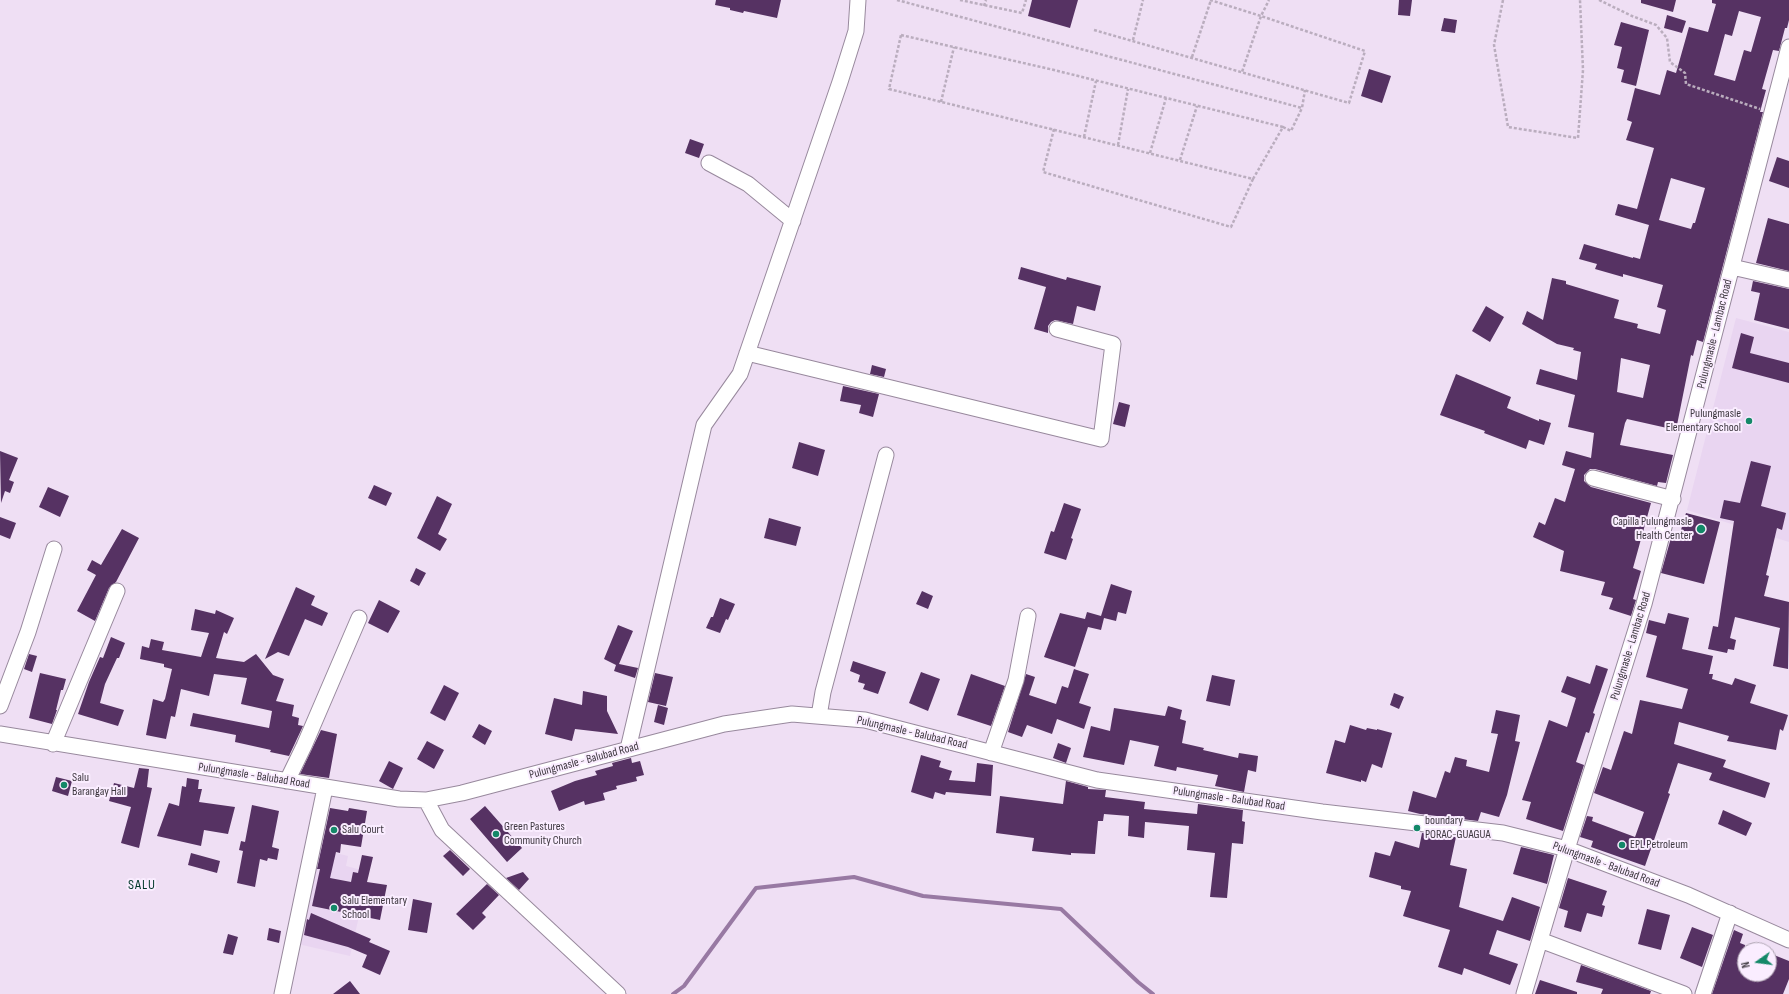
<!DOCTYPE html>
<html>
<head>
<meta charset="utf-8">
<style>
  body { margin:0 }
  #map { position:relative; width:1789px; height:994px; overflow:hidden; background:#efdff4; font-family:"Sofia Sans Condensed",sans-serif }
  canvas { display:block }
  .north { position:absolute; left:1737px; top:942px; width:40px; height:40px; box-sizing:border-box; background:#faedff; border:1px solid #aea4b2; border-radius:50%; rotate:256deg; font-size:11px; font-weight:700; line-height:16px; text-align:center; color:#3d373f }
  .north::after { content:''; display:block; margin:auto; width:14px; height:18px; background:#138868; clip-path:polygon(50% 0,100% 100%,50% 72%,0 100%) }
</style>
</head>
<body>
<div id="map">
<canvas width="1789" height="994"></canvas>
<div class="north">N</div>
</div>
<script>
const context = document.querySelector('canvas').getContext('2d');
context.lineJoin = 'round';
function fillPath(path, color) { context.fillStyle = color; context.fill(path, 'evenodd'); }
function trace(path, color, width, dash) { context.strokeStyle = color; context.lineWidth = width; context.lineCap = dash ? 'butt' : 'round'; context.setLineDash(dash || []); context.stroke(path); }
function label(font, color, halo, rows, align = 'center') {
  context.font = font + ' "Sofia Sans Condensed",sans-serif'; context.lineWidth = 4; context.setLineDash([]); context.textBaseline = 'middle'; context.strokeStyle = halo; context.fillStyle = color; for (const [text, x, y, turn = 0] of rows) {
    context.save(); context.translate(x, y); context.rotate((+turn || 0) * Math.PI / 180); context.textAlign = isNaN(turn) ? turn : align; if (halo) context.strokeText(text, 0, 0); context.fillText(text, 0, 0); context.restore();
  }
}
fillPath(new Path2D(`
  M 1736,318 L 1789,332 L 1789,542 L 1687,510 Z
  M 320,849 L 348,856 L 346,866 L 369,872 L 350,956 L 298,944 Z`), '#e9d5f1');
trace(new Path2D(`
  M 673,994 L 684,986 L 756,888 L 854,877 L 923,896 L 1061,909 L 1138,982 L 1153,994`), '#9879a3', 4);
fillPath(new Path2D(`
  M 716,0 L 781,0 L 777,18 L 744,11 L 743,13 L 730,10 L 730,8 L 715,5 Z
  M 1032,0 L 1078,0 L 1070,28 L 1028,16 Z
  M 1399,0 L 1412,0 L 1410,16 L 1398,15 Z
  M 1641,0 L 1676,0 L 1673,12 L 1641,3 Z
  M 1712,0 L 1789,0 L 1789,20 L 1787,28 L 1785,28 L 1779,51 L 1773,50 L 1762,89 L 1766,90 L 1760,112 L 1763,112 L 1703,342 L 1697,340 L 1693,356 L 1691,355 L 1676,430 L 1627,419 L 1625,423 L 1620,445 L 1673,455 L 1666,483 L 1658,482 L 1657,486 L 1595,469 L 1590,469 L 1584,475 L 1584,481 L 1591,487 L 1651,503 L 1633,568 L 1641,571 L 1633,599 L 1636,600 L 1631,616 L 1609,609 L 1613,598 L 1601,595 L 1605,582 L 1560,571 L 1564,551 L 1533,537 L 1539,522 L 1545,525 L 1555,498 L 1565,502 L 1575,469 L 1562,465 L 1566,451 L 1591,458 L 1594,433 L 1568,427 L 1575,395 L 1536,384 L 1540,369 L 1577,380 L 1581,352 L 1573,350 L 1574,348 L 1557,344 L 1522,324 L 1527,311 L 1543,320 L 1552,278 L 1566,281 L 1566,284 L 1619,300 L 1614,318 L 1638,324 L 1637,328 L 1660,334 L 1666,310 L 1657,307 L 1663,285 L 1623,274 L 1623,277 L 1595,269 L 1597,264 L 1579,259 L 1584,244 L 1633,258 L 1633,257 L 1640,259 L 1649,225 L 1615,215 L 1618,204 L 1637,209 L 1654,148 L 1626,140 L 1632,122 L 1627,120 L 1635,88 L 1660,95 L 1667,70 L 1676,73 L 1689,27 L 1708,32 L 1716,4 L 1712,3 ZM 1739,11 L 1761,17 L 1751,52 L 1744,50 L 1735,81 L 1714,75 L 1725,34 L 1732,36 ZM 1671,178 L 1705,188 L 1695,223 L 1693,223 L 1691,229 L 1659,220 ZM 1621,358 L 1650,365 L 1643,398 L 1617,392 Z
  M 1667,15 L 1686,21 L 1682,33 L 1664,28 Z
  M 1444,18 L 1457,20 L 1455,33 L 1441,31 Z
  M 1621,22 L 1649,30 L 1636,86 L 1621,82 L 1624,70 L 1617,68 L 1622,47 L 1614,45 Z
  M 1369,69 L 1391,76 L 1382,103 L 1361,96 Z
  M 690,139 L 704,144 L 699,158 L 685,153 Z
  M 1777,157 L 1789,161 L 1789,188 L 1769,181 Z
  M 1768,218 L 1789,224 L 1789,271 L 1756,263 Z
  M 1021,267 L 1066,280 L 1067,277 L 1101,286 L 1095,311 L 1077,306 L 1073,324 L 1055,320 L 1051,322 L 1048,326 L 1048,333 L 1034,329 L 1046,287 L 1018,279 Z
  M 1753,281 L 1789,289 L 1789,329 L 1754,320 L 1760,293 L 1751,291 Z
  M 1486,306 L 1504,317 L 1490,342 L 1472,331 Z
  M 1741,333 L 1754,337 L 1750,353 L 1789,363 L 1789,383 L 1732,368 Z
  M 872,365 L 886,369 L 884,377 L 870,374 Z
  M 1456,374 L 1511,397 L 1507,408 L 1539,421 L 1539,419 L 1551,423 L 1544,445 L 1529,440 L 1526,449 L 1484,433 L 1485,431 L 1440,415 Z
  M 843,386 L 879,394 L 873,417 L 859,413 L 861,405 L 840,401 Z
  M 1119,402 L 1130,405 L 1125,427 L 1113,424 Z
  M 799,442 L 825,450 L 818,476 L 792,468 Z
  M 0,451 L 18,458 L 9,480 L 14,482 L 10,493 L 5,491 L 1,503 Z
  M 1751,461 L 1771,466 L 1761,506 L 1786,513 L 1782,530 L 1777,528 L 1766,575 L 1769,576 L 1764,596 L 1789,602 L 1788,669 L 1773,666 L 1780,628 L 1735,617 L 1730,638 L 1736,640 L 1734,650 L 1728,649 L 1727,653 L 1708,649 L 1713,626 L 1718,627 L 1734,521 L 1720,518 L 1724,500 L 1740,503 Z
  M 374,485 L 392,493 L 386,506 L 368,498 Z
  M 48,487 L 69,496 L 60,517 L 39,507 Z
  M 437,496 L 452,504 L 438,534 L 447,539 L 440,551 L 417,538 Z
  M 1064,503 L 1081,509 L 1071,538 L 1073,539 L 1066,560 L 1044,553 L 1051,531 L 1054,532 Z
  M 1686,513 L 1720,522 L 1704,584 L 1661,573 L 1671,538 L 1678,540 Z
  M 0,517 L 16,523 L 10,539 L 0,535 Z
  M 769,518 L 801,527 L 796,546 L 764,538 Z
  M 122,529 L 139,538 L 116,582 L 109,588 L 95,621 L 77,611 L 96,575 L 87,570 L 92,560 L 101,565 Z
  M 416,568 L 426,573 L 419,586 L 410,581 Z
  M 1111,584 L 1132,591 L 1126,614 L 1118,612 L 1116,621 L 1104,618 L 1101,630 L 1088,627 L 1075,667 L 1044,657 L 1060,613 L 1085,619 L 1087,612 L 1101,616 Z
  M 296,587 L 315,596 L 311,605 L 328,613 L 322,626 L 305,619 L 289,656 L 278,652 L 265,659 Z
  M 922,591 L 933,596 L 928,609 L 916,604 Z
  M 720,598 L 735,604 L 728,620 L 726,619 L 720,633 L 706,628 L 711,617 L 713,617 Z
  M 379,600 L 400,611 L 388,633 L 368,623 Z
  M 195,609 L 215,614 L 216,610 L 234,618 L 227,634 L 224,632 L 216,658 L 244,662 L 256,654 L 273,675 L 284,679 L 276,701 L 294,705 L 292,716 L 299,718 L 298,725 L 303,726 L 289,756 L 270,752 L 271,750 L 235,742 L 236,735 L 190,726 L 193,713 L 269,728 L 272,711 L 241,704 L 247,678 L 214,674 L 209,696 L 181,689 L 175,717 L 171,716 L 166,739 L 146,735 L 153,699 L 163,702 L 165,699 L 172,669 L 164,667 L 164,664 L 140,659 L 142,646 L 149,648 L 151,639 L 164,642 L 162,650 L 201,657 L 209,633 L 191,630 Z
  M 1668,613 L 1689,618 L 1682,649 L 1713,656 L 1709,674 L 1713,674 L 1712,679 L 1732,685 L 1735,678 L 1756,685 L 1750,703 L 1788,715 L 1783,731 L 1780,729 L 1776,750 L 1727,741 L 1729,736 L 1679,722 L 1674,744 L 1726,760 L 1723,767 L 1770,783 L 1765,798 L 1709,780 L 1712,773 L 1678,763 L 1668,793 L 1670,794 L 1645,866 L 1591,847 L 1593,841 L 1580,837 L 1587,816 L 1593,817 L 1592,821 L 1635,837 L 1644,812 L 1594,793 L 1603,767 L 1611,770 L 1624,731 L 1632,734 L 1640,700 L 1682,709 L 1688,689 L 1646,677 L 1657,636 L 1646,633 L 1649,620 L 1665,624 Z
  M 618,625 L 633,631 L 619,664 L 638,668 L 635,678 L 614,671 L 616,665 L 604,659 Z
  M 111,637 L 125,643 L 119,658 L 117,658 L 105,684 L 100,703 L 124,710 L 118,726 L 78,714 L 89,682 L 100,657 L 103,658 Z
  M 29,654 L 37,656 L 32,672 L 24,669 Z
  M 853,661 L 886,672 L 878,694 L 863,689 L 865,684 L 858,682 L 860,675 L 850,671 Z
  M 1596,665 L 1608,669 L 1593,713 L 1595,714 L 1589,733 L 1586,732 L 1576,762 L 1584,765 L 1563,831 L 1526,819 L 1531,802 L 1522,800 L 1549,720 L 1567,727 L 1576,698 L 1561,692 L 1567,676 L 1590,684 Z
  M 1074,669 L 1089,674 L 1079,703 L 1091,707 L 1084,729 L 1057,719 L 1052,734 L 1027,725 L 1022,737 L 1008,732 L 1026,674 L 1035,677 L 1029,695 L 1056,704 L 1062,686 L 1068,688 Z
  M 921,672 L 940,679 L 928,711 L 909,703 Z
  M 40,673 L 66,679 L 63,690 L 61,690 L 56,710 L 57,710 L 52,724 L 29,718 Z
  M 655,673 L 673,677 L 666,706 L 648,702 Z
  M 971,674 L 1005,686 L 991,726 L 957,715 Z
  M 1212,675 L 1235,680 L 1230,706 L 1206,701 Z
  M 444,685 L 459,693 L 445,721 L 430,713 Z
  M 583,691 L 607,696 L 607,711 L 618,734 L 575,729 L 572,741 L 545,734 L 554,698 L 582,705 Z
  M 1394,693 L 1404,697 L 1399,709 L 1390,705 Z
  M 658,705 L 668,708 L 664,725 L 654,722 Z
  M 1168,706 L 1182,710 L 1180,719 L 1186,721 L 1182,743 L 1204,748 L 1203,750 L 1238,758 L 1239,753 L 1258,756 L 1256,772 L 1248,770 L 1244,792 L 1215,786 L 1218,775 L 1177,767 L 1176,771 L 1154,766 L 1159,746 L 1130,740 L 1124,765 L 1083,757 L 1091,726 L 1110,731 L 1114,708 L 1165,716 Z
  M 1496,710 L 1520,715 L 1515,741 L 1520,742 L 1507,795 L 1499,817 L 1481,812 L 1478,821 L 1420,814 L 1408,811 L 1413,791 L 1436,798 L 1445,771 L 1450,773 L 1455,757 L 1467,760 L 1466,766 L 1489,772 L 1498,734 L 1491,733 Z
  M 479,724 L 492,731 L 485,745 L 472,737 Z
  M 1350,725 L 1366,730 L 1367,728 L 1377,730 L 1377,729 L 1392,733 L 1382,768 L 1372,764 L 1366,782 L 1361,780 L 1361,782 L 1326,773 L 1335,740 L 1345,743 Z
  M 321,730 L 337,734 L 329,778 L 300,774 Z
  M 427,741 L 444,750 L 434,769 L 417,759 Z
  M 1058,743 L 1071,748 L 1066,763 L 1053,758 Z
  M 921,755 L 941,761 L 939,767 L 952,771 L 949,780 L 975,782 L 977,763 L 993,765 L 991,796 L 946,792 L 945,795 L 935,792 L 933,799 L 911,792 Z
  M 631,758 L 632,763 L 640,761 L 644,775 L 636,777 L 637,781 L 616,786 L 617,789 L 603,793 L 605,800 L 585,805 L 584,801 L 559,811 L 551,791 L 575,781 L 597,775 L 595,771 L 613,766 L 612,763 Z
  M 389,761 L 403,768 L 393,789 L 379,781 Z
  M 139,768 L 149,769 L 147,787 L 152,788 L 139,848 L 121,843 L 131,807 L 109,801 L 114,783 L 134,788 Z
  M 56,777 L 72,781 L 68,796 L 52,791 Z
  M 187,778 L 199,780 L 198,789 L 202,789 L 199,802 L 235,807 L 228,834 L 204,830 L 201,846 L 157,836 L 169,803 L 179,806 L 182,786 L 186,787 Z
  M 1066,781 L 1088,787 L 1088,789 L 1106,790 L 1105,797 L 1145,802 L 1144,809 L 1197,814 L 1198,804 L 1243,810 L 1242,821 L 1245,822 L 1243,844 L 1232,843 L 1227,898 L 1210,897 L 1215,853 L 1187,850 L 1189,826 L 1145,822 L 1144,838 L 1128,836 L 1129,816 L 1104,814 L 1103,821 L 1098,821 L 1095,854 L 1071,853 L 1071,855 L 1032,851 L 1034,838 L 996,833 L 1000,796 L 1063,804 Z
  M 252,805 L 279,811 L 272,847 L 279,849 L 277,860 L 268,858 L 267,861 L 260,859 L 255,887 L 237,883 L 243,851 L 239,850 L 241,841 L 245,842 Z
  M 485,806 L 522,848 L 507,862 L 470,819 Z
  M 330,808 L 348,811 L 349,808 L 367,811 L 361,847 L 341,844 L 340,853 L 336,852 L 330,878 L 351,882 L 353,872 L 358,873 L 362,855 L 373,857 L 367,882 L 387,885 L 380,920 L 312,906 L 320,869 L 317,869 Z
  M 1723,810 L 1752,823 L 1746,836 L 1718,824 Z
  M 1422,833 L 1456,837 L 1450,865 L 1467,869 L 1459,907 L 1503,921 L 1512,897 L 1540,907 L 1530,941 L 1497,930 L 1489,954 L 1518,964 L 1510,985 L 1464,968 L 1462,975 L 1438,967 L 1450,930 L 1403,916 L 1411,891 L 1401,889 L 1401,886 L 1369,877 L 1375,852 L 1390,856 L 1395,841 L 1419,848 Z
  M 1521,847 L 1554,855 L 1547,884 L 1513,874 Z
  M 450,850 L 470,869 L 463,876 L 443,856 Z
  M 191,853 L 220,861 L 217,873 L 188,865 Z
  M 523,872 L 529,879 L 519,890 L 506,878 Z
  M 1568,878 L 1607,891 L 1602,905 L 1605,906 L 1602,917 L 1587,913 L 1581,932 L 1564,927 L 1568,911 L 1559,908 Z
  M 487,884 L 499,895 L 482,913 L 486,917 L 473,930 L 456,914 Z
  M 413,899 L 432,903 L 427,933 L 408,930 Z
  M 1647,909 L 1670,915 L 1661,950 L 1638,944 Z
  M 311,913 L 371,939 L 369,942 L 390,951 L 380,975 L 362,967 L 367,955 L 348,947 L 304,935 L 307,919 L 309,920 Z
  M 1692,927 L 1713,935 L 1702,967 L 1680,958 Z
  M 269,928 L 281,931 L 279,943 L 267,940 Z
  M 1734,930 L 1743,934 L 1740,943 L 1745,945 L 1745,974 L 1769,974 L 1769,953 L 1789,961 L 1789,979 L 1783,994 L 1712,994 Z
  M 228,934 L 238,937 L 233,955 L 223,953 Z
  M 1581,965 L 1651,991 L 1650,994 L 1601,994 L 1603,989 L 1576,982 Z
  M 1540,980 L 1577,992 L 1577,994 L 1535,994 Z
  M 350,981 L 360,994 L 333,994 Z`), '#563263');
const minor = new Path2D(`
  M 709,163 L 748,184 L 793,221
  M 1732,267 L 1789,280
  M 747,353 L 1101,439 L 1113,344 L 1057,329
  M 1593,478 L 1673,499
  M 0,706 L 28,632 L 54,549
  M 819,716 L 823,692 L 886,455
  M 0,734 L 399,799 L 426,800 L 462,793 L 724,724 L 792,714 L 865,720 L 1097,780 L 1322,812 L 1503,833 L 1567,849 L 1688,895 L 1789,940
  M 53,744 L 117,591
  M 628,749 L 704,425 L 740,374 L 840,82 L 856,31 L 858,0
  M 991,753 L 1016,680 L 1028,616
  M 287,781 L 304,746 L 359,618
  M 426,800 L 442,830 L 618,994
  M 1540,940 L 1684,994
  M 282,994 L 325,788
  M 1524,994 L 1567,849 L 1644,604 L 1789,47
  M 1703,994 L 1730,913`);
trace(minor, '#98899d', 17);
trace(new Path2D(`
  M 897,0 L 1302,108 L 1305,90
  M 960,0 L 1022,13 L 1026,0
  M 1210,0 L 1261,16 L 1269,0
  M 1503,0 L 1494,45 L 1508,127 L 1578,138 L 1583,70 L 1580,0
  M 1599,0 L 1632,16 L 1656,25 L 1667,38 L 1670,62 L 1685,73 L 1686,84 L 1760,109
  M 984,6 L 986,0
  M 1094,30 L 1349,103 L 1365,51 L 1261,16 L 1242,72
  M 901,35 L 1054,70 L 1283,127 L 1253,179 L 889,89 Z
  M 1133,40 L 1143,0
  M 1192,57 L 1211,0
  M 941,102 L 954,47
  M 1283,127 L 1291,131 L 1302,108
  M 1054,129 L 1043,172 L 1231,227 L 1253,179
  M 1084,137 L 1096,81
  M 1118,145 L 1128,89
  M 1150,153 L 1166,98
  M 1180,160 L 1197,106`), '#baadbe', 2.5, [3, 2]);
trace(minor, '#fff', 15);
for (const [x, y, r, color] of [
  [1749,421,4,"#138868"],
  [1701,529,5,"#138868"],
  [64,785,4,"#138868"],
  [1417,828,4,"#138868"],
  [334,830,4,"#138868"],
  [496,834,4,"#138868"],
  [1622,845,4,"#138868"],
  [334,908,4,"#138868"]
]) { const dot = new Path2D(); dot.arc(x, y, r, 0, 2 * Math.PI); context.fillStyle = color; context.fill(dot); trace(dot, '#faedff', 1.5); }
label('12px', '#3d373f', '#faedff', [
  ["Pulungmasle - Lambac Road",1715,334,-76],
  ["Pulungmasle - Lambac Road",1631,646,-73],
  ["Pulungmasle - Balubad Road",912,733,13],
  ["Pulungmasle - Balubad Road",584,761,-15],
  ["Pulungmasle - Balubad Road",254,776,9],
  ["Pulungmasle - Balubad Road",1229,799,8],
  ["Pulungmasle - Balubad Road",1606,865,20]
]);
label('12px', '#3d373f', '#faedff', [
  ["Pulungmasle",1741,414,"right"],
  ["Elementary School",1741,428,"right"],
  ["Capilla Pulungmasle",1692,522,"right"],
  ["Health Center",1692,536,"right"],
  ["Salu",72,778],
  ["Barangay Hall",72,792],
  ["boundary",1425,821],
  ["PORAC-GUAGUA",1425,835],
  ["Green Pastures",504,827],
  ["Community Church",504,841],
  ["Salu Court",342,830],
  ["EPL Petroleum",1630,845],
  ["Salu Elementary",342,901],
  ["School",342,915]
], 'left');
context.letterSpacing = '1px';
label('14px', '#013829', '#faedff', [
  ["SALU",142,885]
]);
context.letterSpacing = '0px';
</script>
</body>
</html>
